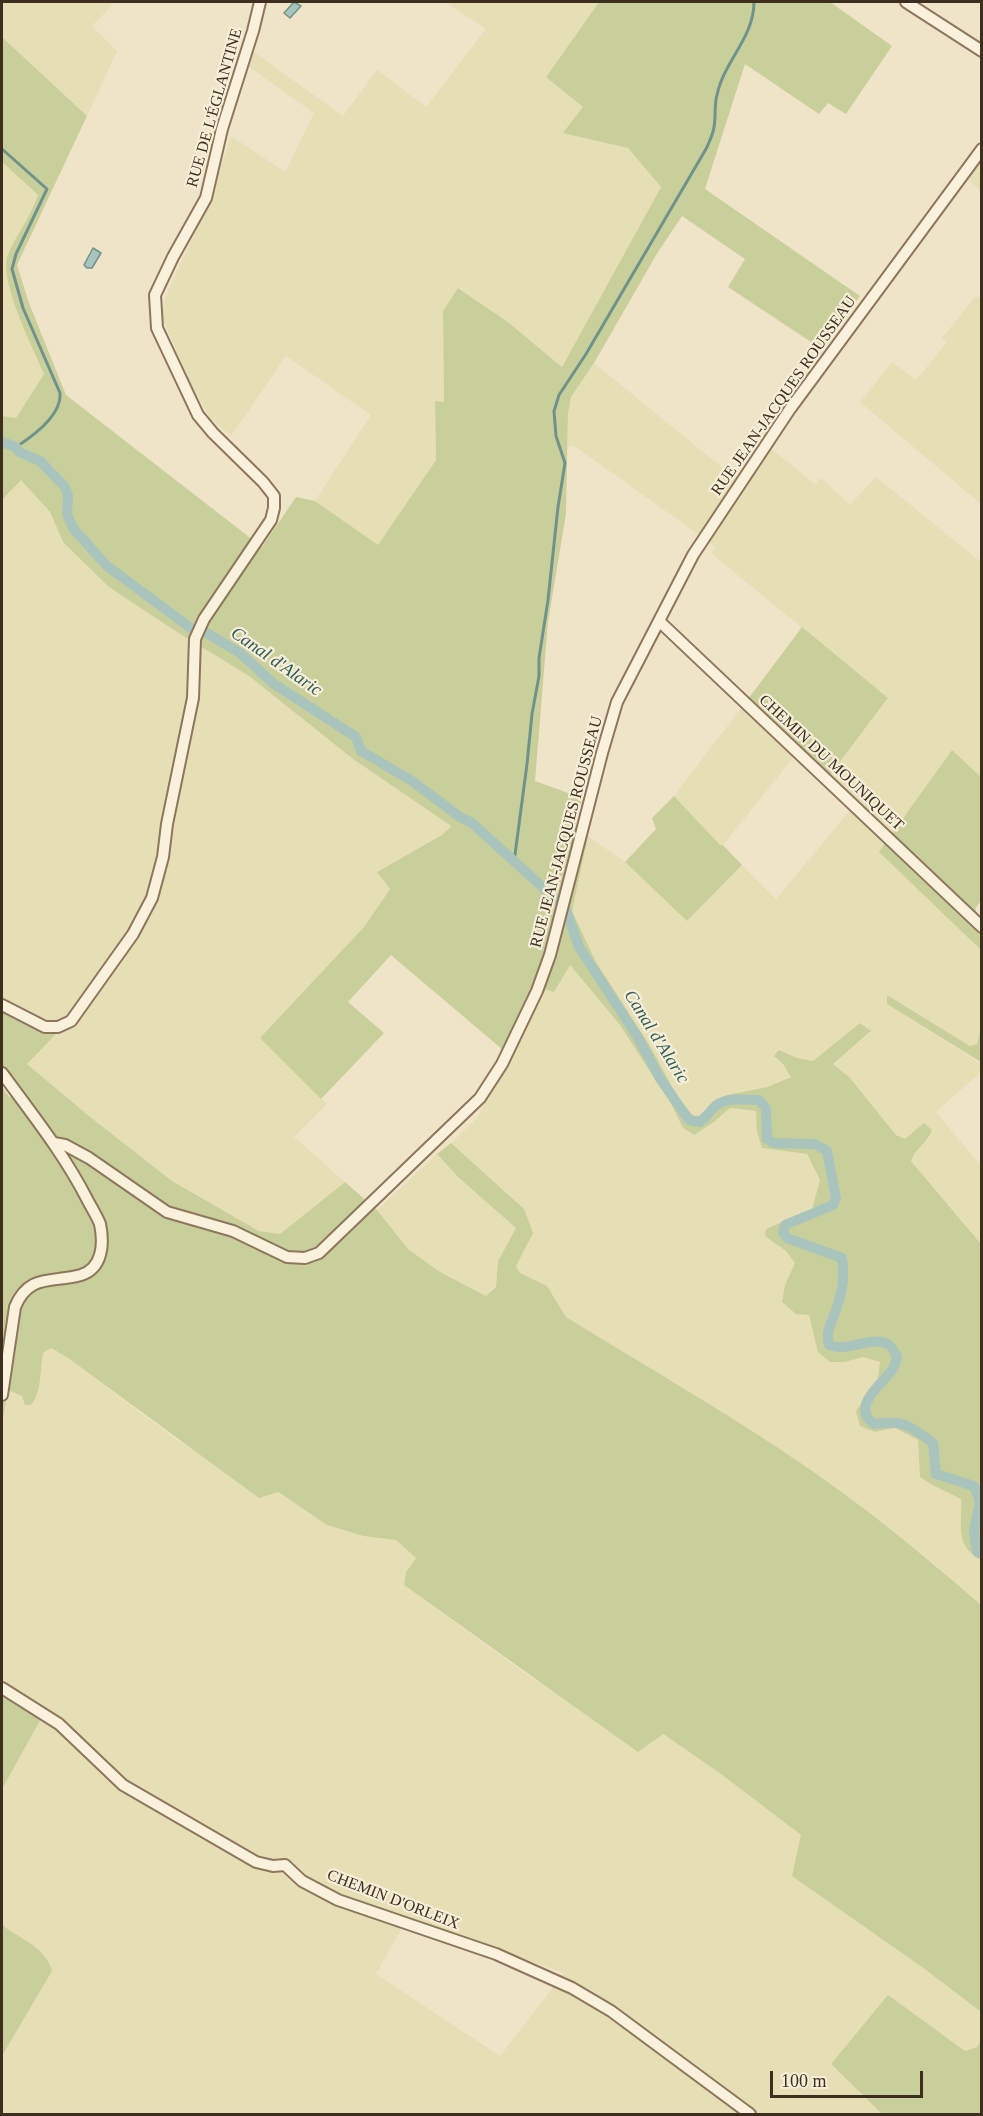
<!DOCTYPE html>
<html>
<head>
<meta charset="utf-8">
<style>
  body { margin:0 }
  #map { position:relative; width:983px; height:2116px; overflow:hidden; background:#f0e4c8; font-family:Georgia,serif }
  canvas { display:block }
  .frame { position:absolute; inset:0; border:3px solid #3d2e20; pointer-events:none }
  .scale { position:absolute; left:770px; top:2071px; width:153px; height:27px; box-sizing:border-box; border:3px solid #3d2e20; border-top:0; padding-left:8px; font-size:18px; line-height:21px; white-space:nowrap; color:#3d2e20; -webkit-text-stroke:4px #f7eed8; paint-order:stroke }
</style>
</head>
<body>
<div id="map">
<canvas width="983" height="2116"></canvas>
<div class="frame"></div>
<div class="scale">100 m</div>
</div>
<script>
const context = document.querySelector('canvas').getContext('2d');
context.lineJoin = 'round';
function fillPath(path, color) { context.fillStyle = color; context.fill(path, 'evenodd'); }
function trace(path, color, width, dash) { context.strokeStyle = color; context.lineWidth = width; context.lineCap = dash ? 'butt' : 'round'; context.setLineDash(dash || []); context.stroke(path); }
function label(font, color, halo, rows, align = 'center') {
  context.font = font + ' Georgia,serif'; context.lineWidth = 4.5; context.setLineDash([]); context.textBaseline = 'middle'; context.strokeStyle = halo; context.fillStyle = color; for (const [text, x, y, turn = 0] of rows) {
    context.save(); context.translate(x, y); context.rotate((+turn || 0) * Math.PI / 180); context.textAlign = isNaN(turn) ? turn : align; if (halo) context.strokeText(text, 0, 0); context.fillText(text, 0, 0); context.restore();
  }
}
fillPath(new Path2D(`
  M 2,2 L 115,2 L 92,26 L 117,51 L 87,116 L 2,37 Z
  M 445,2 L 599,2 L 546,76 L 583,107 L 628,148 L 661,187 L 562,367 L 508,322 L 459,288 L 443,311 L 444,403 L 435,402 L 436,460 L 378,546 L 315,501 L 371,415 L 286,356 L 231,436 L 209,417 L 189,380 L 161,315 L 167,293 L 211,198 L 231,136 L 285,172 L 314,113 L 248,66 L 254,52 L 343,116 L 377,70 L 426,107 L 486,29 Z
  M 981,160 L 981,191 L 967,179 Z
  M 2,162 L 38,195 L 33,212 L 6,258 L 29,338 L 44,374 L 16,418 L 2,416 Z
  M 976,296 L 982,301 L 981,504 L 860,402 L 892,362 L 916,380 L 947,342 L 942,338 Z
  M 594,363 L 746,487 L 771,449 L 815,484 L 821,478 L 850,505 L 876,477 L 981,562 L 981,777 L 952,750 L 880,852 L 981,950 L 981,1026 L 977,1044 L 970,1046 L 887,995 L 887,1004 L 981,1064 L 981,1072 L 936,1112 L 981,1166 L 981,1244 L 911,1161 L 913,1154 L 930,1137 L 905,1139 L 896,1135 L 850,1078 L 833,1064 L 871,1032 L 861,1023 L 813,1061 L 774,1057 L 783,1064 L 791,1076 L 767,1087 L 727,1095 L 708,1111 L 696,1117 L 680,1101 L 649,1044 L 596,962 L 572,911 L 588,836 L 625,862 L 687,921 L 742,865 L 776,899 L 858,801 L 830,775 L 888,699 L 711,553 L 716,547 L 573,445 L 568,447 L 568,414 L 571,397 Z
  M 21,479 L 50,512 L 63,542 L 177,632 L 249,676 L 353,759 L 451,826 L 442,835 L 377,872 L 390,889 L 364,927 L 261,1038 L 327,1104 L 294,1137 L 345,1182 L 280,1234 L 259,1231 L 172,1181 L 89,1116 L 27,1064 L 57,1033 L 65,1029 L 2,999 L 2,500 Z
  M 748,699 L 801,748 L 723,845 L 720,845 L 674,796 Z
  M 569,964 L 620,1025 L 671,1104 L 683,1128 L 714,1122 L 730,1108 L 757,1111 L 757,1132 L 762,1148 L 807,1154 L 820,1180 L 812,1209 L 766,1229 L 766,1236 L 786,1251 L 795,1263 L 785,1285 L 809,1314 L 814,1329 L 845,1362 L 863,1357 L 880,1362 L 877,1383 L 862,1402 L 875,1432 L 895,1428 L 918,1440 L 920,1477 L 932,1485 L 961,1499 L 963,1518 L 961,1534 L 977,1558 L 981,1560 L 981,1605 L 927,1558 L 801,1464 L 566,1317 L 547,1286 L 520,1273 L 516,1266 L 532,1233 L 524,1209 L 451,1143 L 477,1118 L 545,989 L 554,992 Z
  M 437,1154 L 458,1177 L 516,1228 L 498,1261 L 496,1287 L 486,1296 L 440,1272 L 408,1249 L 377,1210 Z
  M 51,1348 L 68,1358 L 177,1440 L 277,1492 L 327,1525 L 363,1536 L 396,1540 L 416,1558 L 406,1572 L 404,1585 L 533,1679 L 662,1734 L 721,1774 L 801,1835 L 922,1967 L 981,2012 L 981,2040 L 977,2047 L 965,2051 L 943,2034 L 831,2064 L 882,2114 L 2,2114 L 2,2056 L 52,1971 L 2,1925 L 2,1789 L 41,1719 L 2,1693 L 2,1423 L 8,1390 L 22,1396 L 40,1381 L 43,1353 ZM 408,1917 L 564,1973 L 500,2056 L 376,1974 Z`), '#e6deb5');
fillPath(new Path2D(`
  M 599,2 L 830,2 L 892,46 L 846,114 L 828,103 L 819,114 L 745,64 L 705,189 L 860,296 L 820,348 L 728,287 L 745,259 L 682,216 L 658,252 L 594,363 L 571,397 L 568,414 L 566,514 L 548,622 L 535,781 L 582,798 L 575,826 L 588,836 L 572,911 L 596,962 L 649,1044 L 680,1101 L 695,1117 L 708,1111 L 713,1101 L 727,1095 L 767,1087 L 791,1077 L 783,1064 L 774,1056 L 779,1050 L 797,1058 L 813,1061 L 860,1023 L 871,1031 L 833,1064 L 850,1078 L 896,1135 L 905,1139 L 924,1123 L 932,1130 C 928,1143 915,1148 911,1161 L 981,1244 L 981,1560 C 953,1544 963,1526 961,1499 L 932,1485 L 920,1477 L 918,1440 L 895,1428 L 875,1432 L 860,1426 L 856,1411 L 877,1383 L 880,1362 L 863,1357 L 845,1362 L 830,1362 L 818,1352 L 809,1315 L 796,1314 L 782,1302 L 785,1285 L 795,1263 L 786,1251 L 765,1236 L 766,1229 L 812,1209 L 820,1180 L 807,1154 L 762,1148 L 757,1132 L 756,1111 L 730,1108 L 714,1122 L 694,1135 L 683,1128 L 671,1104 L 620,1025 L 570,965 L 554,992 L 545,989 L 510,1056 L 391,955 L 348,1002 L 384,1033 L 321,1099 L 260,1038 L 364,927 L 390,889 L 377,872 L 442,835 L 451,826 L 353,759 L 249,676 L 177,632 L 109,587 L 63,542 L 50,512 L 21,480 L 2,500 L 2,416 L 16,418 L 44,374 C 33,348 0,283 7,257 C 15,236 30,219 38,195 L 2,162 L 2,37 L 87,116 L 17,265 L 29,303 L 66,395 L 262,547 L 296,497 L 315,501 L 378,545 L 436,460 L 435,401 L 444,402 L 443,311 L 458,288 L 508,322 L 562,367 L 661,187 L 628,148 L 563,133 L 583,107 L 546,77 Z
  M 802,627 L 888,698 L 830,775 L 748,699 Z
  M 952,750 L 981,777 L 982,900 L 976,907 L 974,922 L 981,931 L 981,950 L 879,852 Z
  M 674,796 L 720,845 L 723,845 L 742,865 L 687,921 L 625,862 L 656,829 L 652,818 Z
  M 887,995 L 970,1046 L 977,1044 L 981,1026 L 981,1060 L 979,1061 L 887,1004 Z
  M 2,1011 L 47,1033 L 57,1033 L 27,1064 L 89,1116 L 172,1181 L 259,1231 L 280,1234 L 345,1182 L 377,1210 L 408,1249 L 440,1272 L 486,1296 L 496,1287 L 498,1261 L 516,1228 L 458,1177 L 437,1154 L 451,1143 L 524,1209 L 533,1233 L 516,1266 L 520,1273 L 547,1286 L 566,1317 C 645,1366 726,1412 802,1464 C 865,1507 924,1555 981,1605 L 981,2012 L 922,1967 L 792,1876 L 801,1835 L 721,1774 L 663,1734 L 638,1752 L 404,1585 L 406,1572 L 416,1558 L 396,1540 L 363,1536 L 327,1525 L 278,1492 L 259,1498 L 68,1358 L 51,1348 L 43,1353 C 40,1370 42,1391 31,1405 L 25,1405 L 22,1396 L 8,1390 L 2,1423 L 2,1087 L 10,1098 L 14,1086 L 2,1069 Z
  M 2,1693 L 41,1719 L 2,1789 Z
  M 2,1925 C 20,1939 46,1947 52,1971 L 2,2056 Z
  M 888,1995 L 965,2051 L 977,2047 L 981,2040 L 982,2113 L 980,2114 L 882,2114 L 831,2064 Z`), '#c9cf9b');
const water = new Path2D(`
  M 294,2 L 301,6 L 290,18 L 284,13 Z
  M 93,248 L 101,253 L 92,268 L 87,268 L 84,265 Z`);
fillPath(water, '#a9c4bc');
trace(water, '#6f938a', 1.5);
trace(new Path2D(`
  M 2,149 L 47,189 L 16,254 L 12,269 L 23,308 L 60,393 C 62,415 33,436 16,447
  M 514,862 L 527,764 L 532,714 L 539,676 L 539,658 L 548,600 L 558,507 L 565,463 L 556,436 L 554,411 L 559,395 L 586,354 L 706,149 C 709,142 713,135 714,127 C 716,117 714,105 717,95 C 724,61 754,38 754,2`), '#6f938a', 3);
trace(new Path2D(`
  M 2,442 L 16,447 L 19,452 L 40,461 L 65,487 L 68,496 L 67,514 L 73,528 L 107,566 L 192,629 L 203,631 L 240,653 L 274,684 L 356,737 L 361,751 L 412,781 L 460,817 L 472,823 L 559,902 L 566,910 L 579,947 L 637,1036 L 661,1080 L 689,1120 L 700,1122 C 707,1117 710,1110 717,1105 C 727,1097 746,1100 759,1100 L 766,1108 L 767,1139 L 774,1143 L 815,1144 L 827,1151 L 836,1198 L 833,1205 L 785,1225 L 783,1233 L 787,1238 L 842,1258 C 845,1276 843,1290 837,1307 C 833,1321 825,1329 829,1345 C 848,1353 874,1334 889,1345 C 892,1347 895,1353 897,1357 C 896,1361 895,1366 892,1370 C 881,1385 850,1407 874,1424 C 905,1420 908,1425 933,1443 L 936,1474 L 974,1486 L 980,1501 L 974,1531 L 977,1552 L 982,1554`), '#a9c4bc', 10);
const minor = new Path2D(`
  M 906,2 L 982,51
  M 659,621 L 982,927
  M 2,1005 L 45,1027 L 58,1027 L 71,1021 L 133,934 L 152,898 L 163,857 L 167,824 L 193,698 L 195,639 L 204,619 L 271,520 L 274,508 L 274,496 L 263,482 L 213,433 L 198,415 L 157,328 L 155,295 L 173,257 L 206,198 L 222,129 L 253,31 L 260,2
  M 2,1073 C 32,1114 64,1154 87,1199 C 91,1207 97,1216 100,1224 C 104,1243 103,1268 81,1275 C 53,1283 29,1273 15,1307 L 2,1395
  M 54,1143 L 65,1145 L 89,1158 L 167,1212 L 233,1231 L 287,1257 L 305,1258 L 319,1253 L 480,1098 L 502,1064 L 537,991 L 550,955 L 602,753 L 617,702 L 693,555 L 790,409 L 982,149
  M 2,1688 L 59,1724 L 123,1785 L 256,1862 L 273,1866 L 285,1865 L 302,1881 L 338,1900 L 496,1954 L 572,1988 L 611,2011 L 750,2114`);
trace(minor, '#8d765c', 14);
trace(minor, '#faf1dc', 10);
label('16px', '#3d2e20', '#f7eed8', [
  ["RUE DE L'ÉGLANTINE",215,108,-74],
  ["RUE JEAN-JACQUES ROUSSEAU",784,396,-55],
  ["CHEMIN DU MOUNIQUET",831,763,43],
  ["RUE JEAN-JACQUES ROUSSEAU",567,832,-75],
  ["CHEMIN D'ORLEIX",393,1900,21]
]);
label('italic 18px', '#2f5d5a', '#f7eed8', [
  ["Canal d'Alaric",276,662,35],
  ["Canal d'Alaric",656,1037,58]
]);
</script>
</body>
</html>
